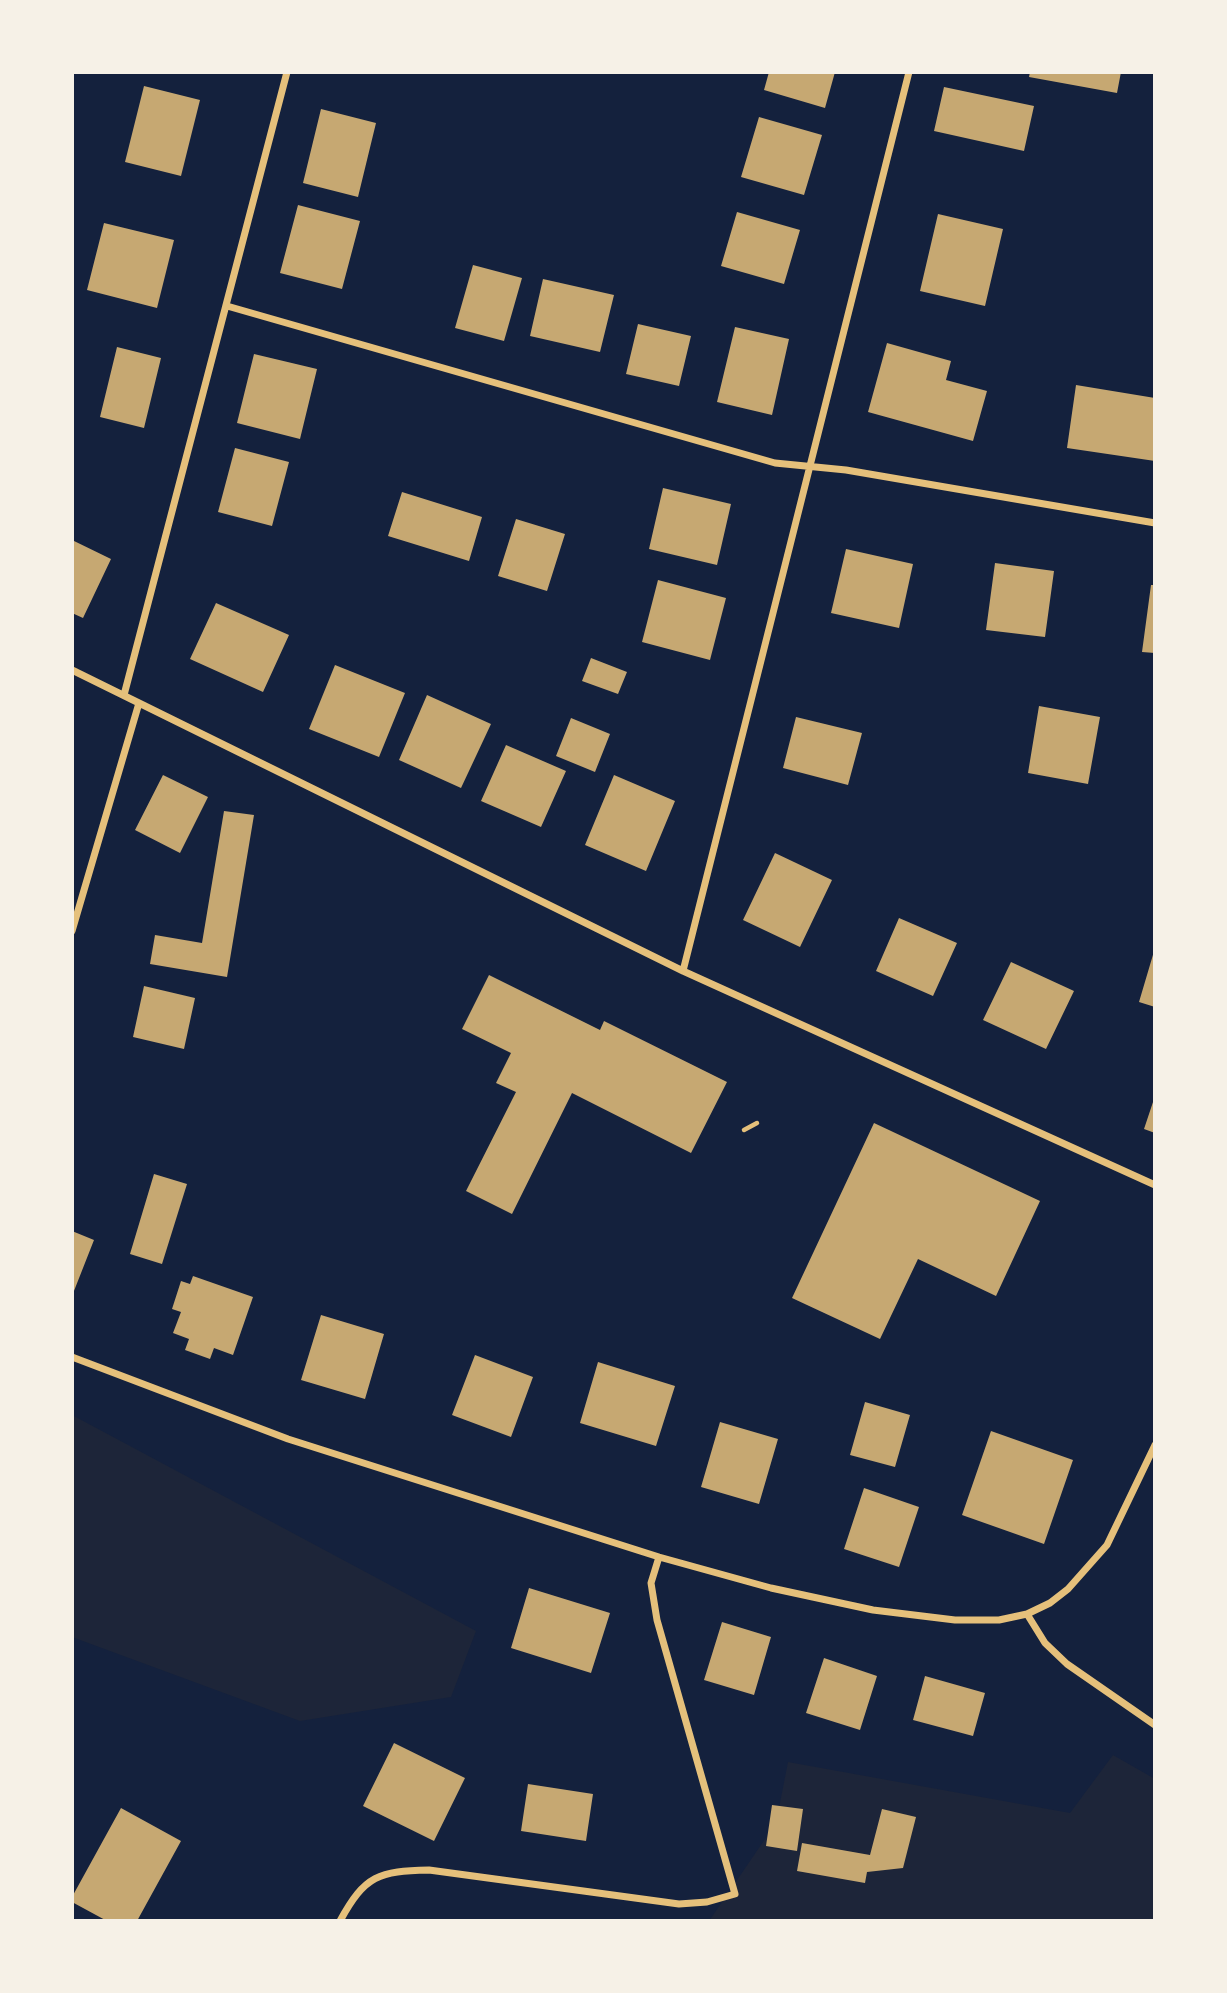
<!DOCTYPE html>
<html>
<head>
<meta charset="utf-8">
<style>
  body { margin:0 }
  #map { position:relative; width:1227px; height:1993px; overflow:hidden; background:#14213d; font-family:"Open Sans",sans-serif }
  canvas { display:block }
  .frame { position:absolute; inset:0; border:74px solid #f6f1e7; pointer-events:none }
</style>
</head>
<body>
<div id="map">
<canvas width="1227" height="1993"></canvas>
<div class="frame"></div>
</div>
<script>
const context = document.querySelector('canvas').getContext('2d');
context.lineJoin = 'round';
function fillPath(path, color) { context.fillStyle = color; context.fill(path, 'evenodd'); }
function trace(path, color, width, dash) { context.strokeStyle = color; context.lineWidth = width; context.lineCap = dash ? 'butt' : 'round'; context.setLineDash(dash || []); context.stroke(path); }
fillPath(new Path2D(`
  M 72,1415 L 476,1631 L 451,1697 L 300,1721 L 72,1637 Z
  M 1113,1755 L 1155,1779 L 1155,1921 L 688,1921 L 709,1921 L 776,1823 L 788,1762 L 1070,1813 Z`), '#1d2539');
fillPath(new Path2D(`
  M 769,72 L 835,72 L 825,108 L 764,90 Z
  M 1030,72 L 1121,72 L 1117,93 L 1029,77 Z
  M 144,86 L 200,100 L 181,176 L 125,162 Z
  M 944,87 L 1034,106 L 1024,151 L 934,131 Z
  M 321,109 L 376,123 L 358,197 L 303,183 Z
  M 759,117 L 822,135 L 804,195 L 741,177 Z
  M 298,205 L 360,221 L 342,289 L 280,273 Z
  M 737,212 L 800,230 L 784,284 L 721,266 Z
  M 938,214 L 1003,229 L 985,306 L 920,291 Z
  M 104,223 L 174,240 L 157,308 L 87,290 Z
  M 473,265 L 522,278 L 504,341 L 455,328 Z
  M 543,279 L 614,295 L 600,352 L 530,336 Z
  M 638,324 L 691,336 L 679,386 L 626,374 Z
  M 735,327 L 789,339 L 772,415 L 717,402 Z
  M 887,343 L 951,361 L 946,380 L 987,391 L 973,441 L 868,412 Z
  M 117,347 L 161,358 L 144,428 L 100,417 Z
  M 254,354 L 317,369 L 300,439 L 237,423 Z
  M 1076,385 L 1155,398 L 1155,461 L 1067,448 Z
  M 235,448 L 289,462 L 272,526 L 218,512 Z
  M 663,488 L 731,504 L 717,565 L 649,549 Z
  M 402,492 L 482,517 L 469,561 L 388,536 Z
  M 516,519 L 565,534 L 547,591 L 498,576 Z
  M 72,540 L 111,559 L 83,618 L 72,613 Z
  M 846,549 L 913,564 L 899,628 L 831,613 Z
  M 995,563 L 1054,571 L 1045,637 L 986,630 Z
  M 658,580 L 726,598 L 710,660 L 642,642 Z
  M 1151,585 L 1155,585 L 1155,653 L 1142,652 Z
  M 216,603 L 289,635 L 263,692 L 190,659 Z
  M 591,658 L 627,672 L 618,694 L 582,681 Z
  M 335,665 L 405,693 L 379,757 L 309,729 Z
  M 427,695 L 491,724 L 461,788 L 399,760 Z
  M 1039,706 L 1100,717 L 1088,784 L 1028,773 Z
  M 796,717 L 862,733 L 848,785 L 783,768 Z
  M 571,718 L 610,734 L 595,772 L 556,756 Z
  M 506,745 L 566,771 L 541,827 L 481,801 Z
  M 163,775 L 208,797 L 180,853 L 135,830 Z
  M 614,775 L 675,801 L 646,871 L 585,845 Z
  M 224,811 L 254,815 L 227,977 L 150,964 L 155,935 L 202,943 Z
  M 775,853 L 832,880 L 800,947 L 743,920 Z
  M 899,918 L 957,943 L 933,996 L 876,971 Z
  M 1155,948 L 1155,1007 L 1139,1002 Z
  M 1011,962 L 1074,991 L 1046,1049 L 983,1020 Z
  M 489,975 L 600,1030 L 604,1021 L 727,1082 L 691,1153 L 572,1093 L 512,1214 L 466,1191 L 516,1092 L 496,1083 L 511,1053 L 462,1029 Z
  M 144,986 L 195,998 L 184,1049 L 133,1037 Z
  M 1155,1096 L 1155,1133 L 1144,1129 Z
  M 874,1123 L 1040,1201 L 996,1296 L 918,1259 L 880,1339 L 792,1298 Z
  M 154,1174 L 187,1184 L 162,1264 L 130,1254 Z
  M 72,1231 L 94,1240 L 72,1296 Z
  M 193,1276 L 253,1297 L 233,1355 L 214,1348 L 210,1359 L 185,1350 L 189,1339 L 173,1333 L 181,1312 L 172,1309 L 181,1281 L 190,1284 Z
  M 321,1315 L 384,1334 L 365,1399 L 301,1380 Z
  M 475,1355 L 533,1377 L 511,1437 L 452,1415 Z
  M 598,1362 L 675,1386 L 656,1446 L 580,1423 Z
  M 865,1402 L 910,1415 L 895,1467 L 850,1455 Z
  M 720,1422 L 778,1439 L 759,1504 L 701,1487 Z
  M 991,1431 L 1073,1460 L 1044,1544 L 962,1515 Z
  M 864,1488 L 919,1507 L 899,1567 L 844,1549 Z
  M 529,1588 L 610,1613 L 591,1673 L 511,1648 Z
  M 722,1622 L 771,1637 L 754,1695 L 704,1680 Z
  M 824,1658 L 877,1676 L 860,1730 L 806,1713 Z
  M 925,1676 L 985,1693 L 973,1736 L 913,1720 Z
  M 394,1743 L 465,1778 L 434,1841 L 363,1806 Z
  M 528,1784 L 593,1794 L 586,1841 L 521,1831 Z
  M 772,1805 L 803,1809 L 797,1851 L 766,1846 Z
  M 121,1808 L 181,1841 L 137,1921 L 107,1921 L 72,1902 L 72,1897 Z
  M 882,1809 L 916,1817 L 903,1868 L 867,1872 L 865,1883 L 797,1871 L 802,1843 L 870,1855 Z`), '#c6a872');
trace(new Path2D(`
  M 744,1130 L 757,1123`), '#e5c07b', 4.5);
trace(new Path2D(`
  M 227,306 L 775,463 L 846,470 L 1155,523
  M 72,670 L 683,971 L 1155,1185
  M 124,695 L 287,72
  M 72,931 L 139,703
  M 683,971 L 909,72
  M 72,1357 L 288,1439 L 659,1557 L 771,1588 L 873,1610 L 955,1620 L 999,1620 L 1027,1614 L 1050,1603 L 1068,1589 L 1107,1545 L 1155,1445
  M 1027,1614 L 1045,1643 L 1067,1664 L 1155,1725
  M 340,1921 C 365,1875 379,1871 429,1870 L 679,1904 L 707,1902 L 735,1894 L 657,1620 L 651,1583 L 659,1557`), '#e5c07b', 7);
</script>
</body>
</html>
